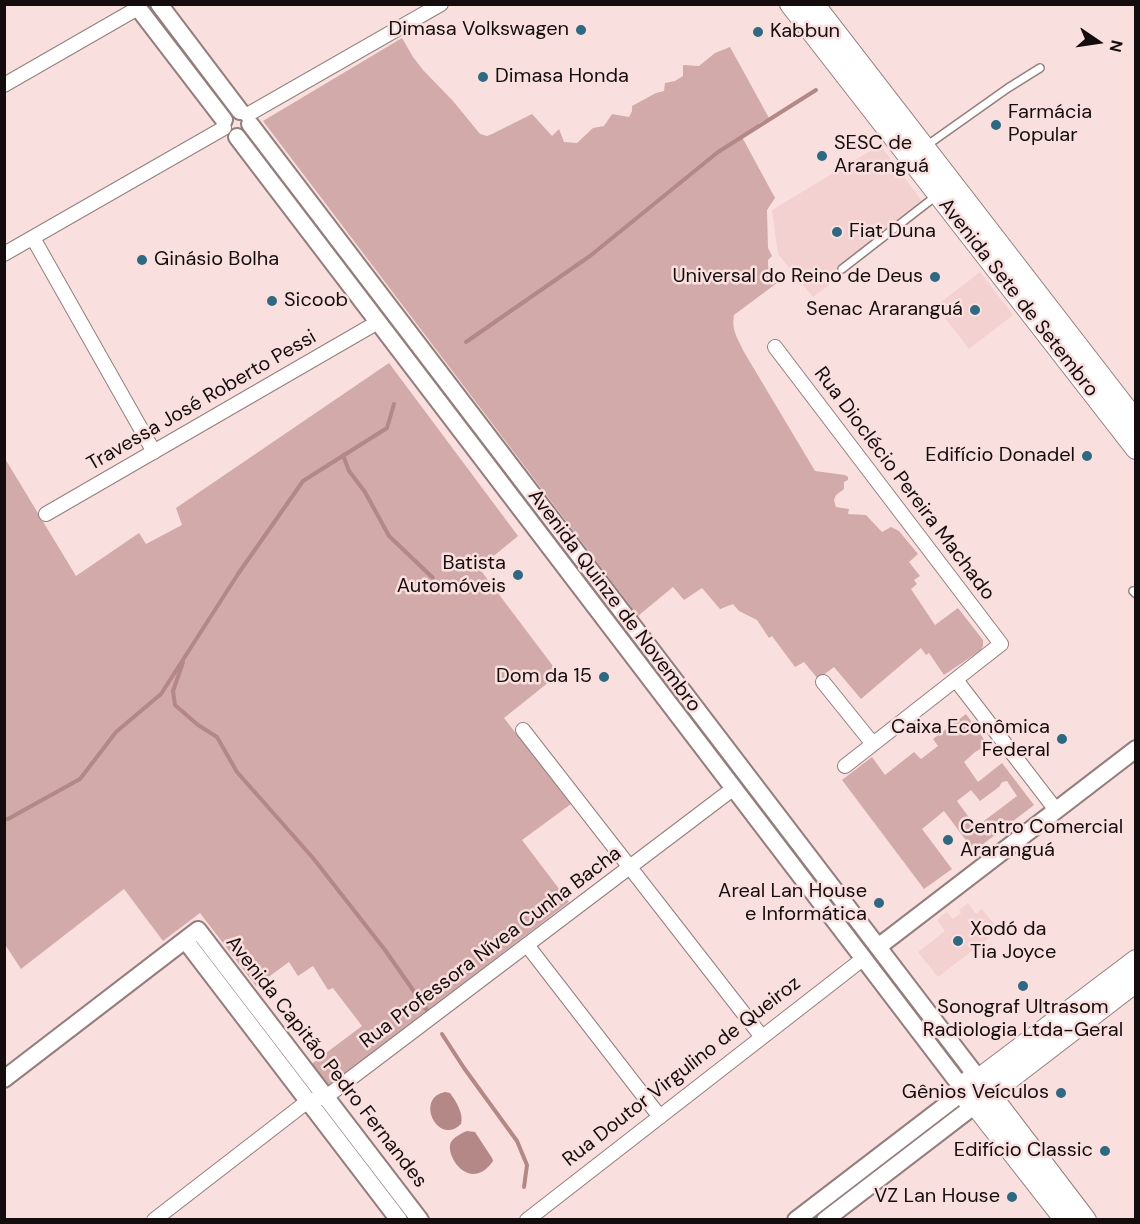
<!DOCTYPE html>
<html>
<head>
<meta charset="utf-8">
<style>
  body { margin:0 }
  #map { position:relative; width:1140px; height:1224px; overflow:hidden; background:#f9e0df; font-family:"DM Sans",sans-serif }
  canvas { display:block }
  .frame { position:absolute; inset:0; border:6px solid #150d0d; pointer-events:none }
  .north { position:absolute; left:1068px; top:12px; width:60px; height:60px; -webkit-text-stroke:4px #f9e0df; paint-order:stroke; rotate:103deg; font-size:16px; font-weight:700; line-height:24px; text-align:center; color:#150d0d }
  .north::after { content:''; display:block; margin:auto; width:21px; height:27px; background:#150d0d; clip-path:polygon(50% 0,100% 100%,50% 72%,0 100%) }
</style>
</head>
<body>
<div id="map">
<canvas width="1140" height="1224"></canvas>
<div class="frame"></div>
<div class="north">N</div>
</div>
<script>
const context = document.querySelector('canvas').getContext('2d');
context.lineJoin = 'round';
function fillPath(path, color) { context.fillStyle = color; context.fill(path, 'evenodd'); }
function trace(path, color, width, dash) { context.strokeStyle = color; context.lineWidth = width; context.lineCap = dash ? 'butt' : 'round'; context.setLineDash(dash || []); context.stroke(path); }
function label(font, color, halo, rows, align = 'center') {
  context.font = font + ' "DM Sans",sans-serif'; context.lineWidth = 5; context.setLineDash([]); context.textBaseline = 'middle'; context.strokeStyle = halo; context.fillStyle = color; for (const [text, x, y, turn = 0] of rows) {
    context.save(); context.translate(x, y); context.rotate((+turn || 0) * Math.PI / 180); context.textAlign = isNaN(turn) ? turn : align; if (halo) context.strokeText(text, 0, 0); context.fillText(text, 0, 0); context.restore();
  }
}
fillPath(new Path2D(`
  M 880,145 L 928,209 L 813,297 L 778,254 L 772,210 Z
  M 980,272 L 1013,315 L 969,349 L 936,306 Z
  M 968,903 L 976,914 L 982,909 L 999,930 L 938,977 L 918,952 L 945,931 L 937,920 L 947,912 L 953,919 L 961,913 L 959,910 Z`), '#f2d1d0');
fillPath(new Path2D(`
  M 402,38 L 413,57 L 423,70 L 453,101 L 480,134 L 487,136 L 492,134 L 532,114 L 552,136 L 559,129 L 564,142 L 577,143 L 593,128 L 604,126 L 612,114 L 629,117 L 632,111 L 632,106 L 656,93 L 664,91 L 665,83 L 675,81 L 683,76 L 683,65 L 699,66 L 715,53 L 730,47 L 769,118 L 759,123 L 759,127 L 742,137 L 775,198 L 767,210 L 768,248 L 772,256 L 768,260 L 768,266 L 785,277 L 734,315 C 731,330 738,339 744,352 L 815,471 L 845,475 L 848,477 L 848,480 L 844,482 L 844,489 L 836,495 L 834,500 L 836,507 L 849,509 L 848,514 L 866,515 L 882,532 L 891,527 L 899,531 L 918,554 L 909,562 L 920,576 L 914,580 L 917,584 L 911,589 L 935,625 L 958,608 L 983,640 L 983,646 L 981,650 L 944,675 L 929,653 L 926,655 L 921,648 L 861,699 L 834,667 L 818,679 L 804,662 L 795,667 L 772,636 L 769,638 L 757,620 L 739,611 L 733,604 L 720,609 L 702,588 L 684,600 L 673,587 L 638,616 L 263,121 Z
  M 389,363 L 518,536 L 479,568 L 559,674 L 504,718 L 571,804 L 522,840 L 569,902 L 327,1088 L 310,1065 L 362,1026 L 333,988 L 328,990 L 313,966 L 298,976 L 289,962 L 256,986 L 200,913 L 163,941 L 124,889 L 21,969 L 4,943 L 4,457 L 76,576 L 139,533 L 146,544 L 182,525 L 176,508 Z
  M 966,714 L 988,745 L 975,752 L 964,762 L 978,782 L 1002,763 L 1034,805 L 974,851 L 944,811 L 922,829 L 952,869 L 924,889 L 842,780 L 872,757 L 885,775 L 914,752 L 921,759 L 938,746 L 933,739 ZM 1007,781 L 1017,796 L 976,827 L 957,801 L 971,790 L 980,801 L 999,787 L 1002,782 Z`), '#d1aaa9');
fillPath(new Path2D(`
  M 445,1092 L 450,1093 C 456,1101 464,1114 461,1124 C 438,1147 414,1098 445,1092 Z
  M 467,1131 L 475,1132 L 492,1158 L 493,1161 C 470,1194 444,1155 451,1142 C 454,1137 462,1133 467,1131 Z`), '#b38887');
trace(new Path2D(`
  M 466,342 L 590,256 L 718,152 L 816,90
  M 343,455 L 349,471 L 365,492 L 389,536 L 433,578
  M 183,662 L 173,691 L 175,705 L 198,725 L 217,737 L 237,772 L 313,858 L 385,950 L 429,1013
  M 4,819 L 8,819 L 80,779 L 116,732 L 161,694 L 238,574 L 303,481 L 387,428 L 394,404
  M 442,1034 L 464,1068 L 517,1141 L 527,1165 L 524,1187`), '#b38887', 4);
const service = new Path2D(`
  M 926,146 L 1008,88 L 1040,68
  M 842,269 L 936,196
  M 1133,591 L 1136,594`);
const minor = new Path2D(`
  M 4,85 L 138,8
  M 247,115 L 441,4
  M 33,238 L 154,452
  M 4,254 L 224,128
  M 775,347 L 1001,644 L 845,766
  M 46,514 L 378,322
  M 956,680 L 1056,810
  M 823,682 L 873,744
  M 523,730 L 762,1037
  M 527,945 L 660,1117
  M 154,1220 L 308,1101 L 326,1097 L 734,788
  M 527,1220 L 864,958`);
const tertiary = new Path2D(`
  M 135,4 L 224,120
  M 159,4 L 240,111
  M 250,124 L 978,1078
  M 237,137 L 963,1089
  M 185,940 L 399,1220
  M 878,947 L 1136,749
  M 4,1079 L 198,930 L 420,1220
  M 796,1220 L 963,1092
  M 825,1220 L 975,1105`);
const secondary = new Path2D(`
  M 790,4 L 1136,449
  M 814,4 L 1136,421
  M964 1091a13 13 0 1 1 26 0a13 13 0 1 1-26 0Z
  M 980,1078 L 1136,960
  M 975,1105 L 1065,1220
  M 1086,1220 L 990,1094 L 1136,982`);
trace(service, '#947e7d', 10);
trace(minor, '#947e7d', 16);
trace(tertiary, '#947e7d', 20);
trace(secondary, '#947e7d', 22);
trace(service, '#fff', 7);
trace(minor, '#fff', 14);
trace(tertiary, '#fff', 16);
trace(secondary, '#fff', 20);
for (const [x, y, r, color] of [
  [581,30,6,"#2f6881"],
  [758,32,6,"#2f6881"],
  [483,77,6,"#2f6881"],
  [996,125,6,"#2f6881"],
  [822,156,6,"#2f6881"],
  [837,232,6,"#2f6881"],
  [142,260,6,"#2f6881"],
  [935,277,6,"#2f6881"],
  [272,301,6,"#2f6881"],
  [975,310,6,"#2f6881"],
  [1087,456,6,"#2f6881"],
  [518,575,6,"#2f6881"],
  [604,677,6,"#2f6881"],
  [1062,739,6,"#2f6881"],
  [948,840,6,"#2f6881"],
  [879,903,6,"#2f6881"],
  [958,941,6,"#2f6881"],
  [1023,986,6,"#2f6881"],
  [1061,1093,6,"#2f6881"],
  [1105,1151,6,"#2f6881"],
  [1012,1197,6,"#2f6881"]
]) { const dot = new Path2D(); dot.arc(x, y, r, 0, 2 * Math.PI); context.fillStyle = color; context.fill(dot); trace(dot, '#f9e0df', 2); }
label('20px', '#150d0d', '#f9e0df', [
  ["Dimasa Volkswagen",569,30],
  ["Kabbun",770,32,"left"],
  ["Dimasa Honda",495,77,"left"],
  ["Farmácia",1008,113,"left"],
  ["Popular",1008,136,"left"],
  ["SESC de",834,144,"left"],
  ["Araranguá",834,167,"left"],
  ["Fiat Duna",849,232,"left"],
  ["Ginásio Bolha",154,260,"left"],
  ["Universal do Reino de Deus",923,277],
  ["Sicoob",284,301,"left"],
  ["Senac Araranguá",963,310],
  ["Edifício Donadel",1075,456],
  ["Batista",506,564],
  ["Automóveis",506,587],
  ["Dom da 15",592,677],
  ["Caixa Econômica",1050,728],
  ["Federal",1050,751],
  ["Centro Comercial",960,828,"left"],
  ["Araranguá",960,851,"left"],
  ["Areal Lan House",867,892],
  ["e Informática",867,915],
  ["Xodó da",970,930,"left"],
  ["Tia Joyce",970,953,"left"],
  ["Sonograf Ultrasom",1023,1008,"center"],
  ["Radiologia Ltda-Geral",1023,1031,"center"],
  ["Gênios Veículos",1049,1093],
  ["Edifício Classic",1093,1151],
  ["VZ Lan House",1000,1197]
], 'right');
label('20px', '#150d0d', '#f9e0df', [
  ["Avenida Sete de Setembro",1018,298,52],
  ["Travessa José Roberto Pessi",202,401,-30],
  ["Rua Dioclécio Pereira Machado",904,484,53],
  ["Avenida Quinze de Novembro",614,601,53],
  ["Rua Professora Nívea Cunha Bacha",491,948,-37],
  ["Avenida Capitão Pedro Fernandes",326,1062,52],
  ["Rua Doutor Virgulino de Queiroz",682,1072,-38]
]);
</script>
</body>
</html>
